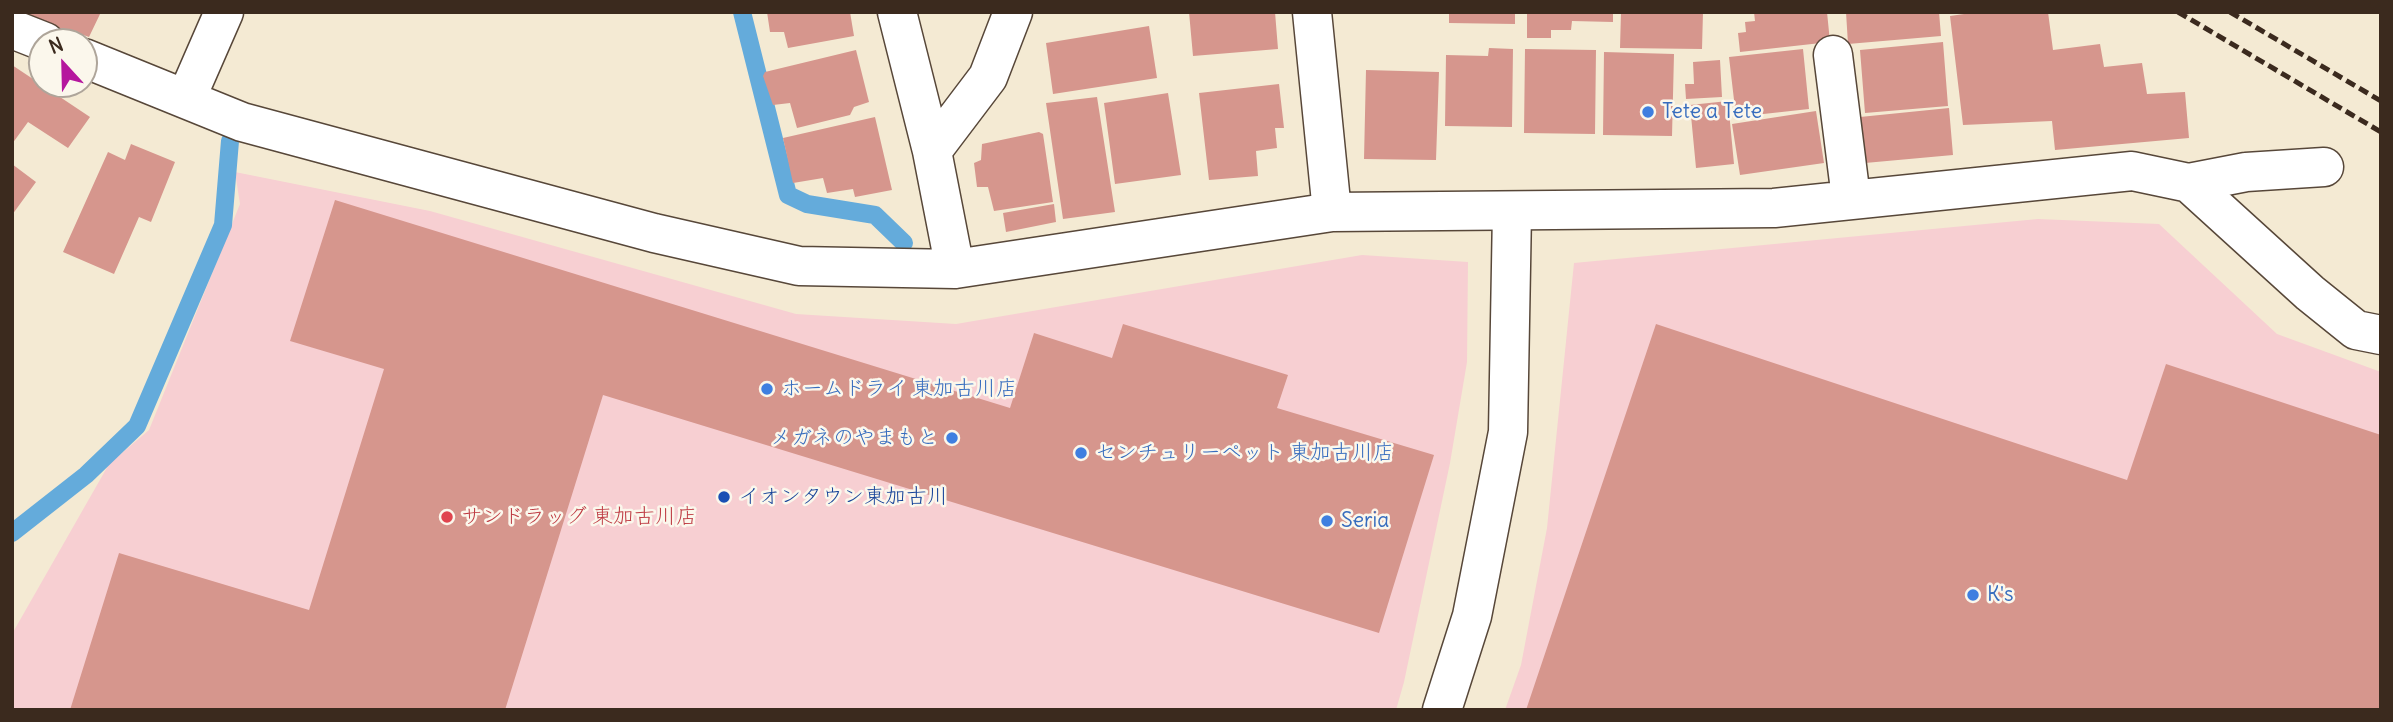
<!DOCTYPE html>
<html>
<head>
<meta charset="utf-8">
<style>
  body { margin:0 }
  #map { position:relative; width:2393px; height:722px; overflow:hidden; background:#f4ead3; font-family:Delius,sans-serif }
  canvas { display:block }
  .frame { position:absolute; inset:0; border:14px solid #3b2a1e; pointer-events:none }
  .north { position:absolute; left:28px; top:28px; width:70px; height:70px; box-sizing:border-box; background:#fbf7ec; border:2px solid #aea59a; border-radius:50%; rotate:338deg; font-size:19px; font-weight:700; line-height:28px; text-align:center; color:#3b2a1e }
  .north::after { content:''; display:block; margin:auto; width:24px; height:32px; background:#b5179e; clip-path:polygon(50% 0,100% 100%,50% 72%,0 100%) }
</style>
</head>
<body>
<div id="map">
<canvas width="2393" height="722"></canvas>
<div class="frame"></div>
<div class="north">N</div>
</div>
<script>
const context = document.querySelector('canvas').getContext('2d');
context.lineJoin = 'round';
function fillPath(path, color) { context.fillStyle = color; context.fill(path, 'evenodd'); }
function trace(path, color, width, dash) { context.strokeStyle = color; context.lineWidth = width; context.lineCap = dash ? 'butt' : 'round'; context.setLineDash(dash || []); context.stroke(path); }
function label(font, color, halo, rows, align = 'center') {
  context.font = font + ' Delius,"Klee One",sans-serif'; context.lineWidth = 5; context.setLineDash([]); context.textBaseline = 'middle'; context.strokeStyle = halo; context.fillStyle = color; for (const [text, x, y, turn = 0] of rows) {
    context.save(); context.translate(x, y); context.rotate((+turn || 0) * Math.PI / 180); context.textAlign = isNaN(turn) ? turn : align; if (halo) context.strokeText(text, 0, 0); context.fillText(text, 0, 0); context.restore();
  }
}
fillPath(new Path2D(`
  M 235,172 L 430,211 L 796,314 L 956,324 L 1362,255 L 1468,262 L 1467,362 L 1450,463 L 1404,682 L 1396,710 L 12,710 L 12,634 L 109,464 L 149,430 L 240,204 Z
  M 2038,219 L 2159,224 L 2277,334 L 2381,372 L 2381,710 L 1505,710 L 1521,665 L 1547,528 L 1574,263 Z`), '#f7cfd2');
trace(new Path2D(`
  M 742,12 L 788,195 L 807,204 L 875,215 L 904,243
  M 12,533 L 86,475 L 137,426 L 223,225 L 230,141`), '#64abdb', 18);
fillPath(new Path2D(`
  M 30,12 L 101,12 L 89,37 L 72,31 L 64,41 L 24,24 Z
  M 767,12 L 850,12 L 854,36 L 788,48 L 784,32 L 770,32 Z
  M 1189,12 L 1275,12 L 1278,49 L 1193,56 Z
  M 1449,12 L 1515,12 L 1515,24 L 1449,23 Z
  M 1527,12 L 1613,12 L 1613,22 L 1572,21 L 1571,30 L 1551,30 L 1551,38 L 1527,38 Z
  M 1621,12 L 1703,12 L 1702,49 L 1620,48 Z
  M 1754,12 L 1827,12 L 1830,42 L 1740,52 L 1738,33 L 1746,32 L 1745,22 L 1755,21 Z
  M 1846,12 L 1939,12 L 1941,36 L 1848,44 Z
  M 1978,12 L 2048,12 L 2053,50 L 2100,44 L 2104,67 L 2142,63 L 2147,94 L 2185,92 L 2189,138 L 2055,150 L 2052,121 L 1963,125 L 1950,16 Z
  M 1149,26 L 1157,78 L 1053,94 L 1046,43 Z
  M 1943,42 L 1948,106 L 1865,113 L 1860,50 Z
  M 1489,48 L 1513,49 L 1512,127 L 1445,126 L 1446,55 L 1488,56 Z
  M 1525,49 L 1596,50 L 1595,134 L 1524,133 Z
  M 1803,49 L 1809,109 L 1736,117 L 1729,57 Z
  M 856,50 L 869,102 L 854,107 L 850,115 L 797,128 L 790,103 L 773,105 L 763,76 L 765,72 Z
  M 1604,52 L 1674,54 L 1672,136 L 1603,135 Z
  M 1720,60 L 1722,97 L 1686,99 L 1685,84 L 1694,84 L 1693,62 Z
  M 12,65 L 90,117 L 68,148 L 28,122 L 12,144 Z
  M 1366,70 L 1439,72 L 1436,160 L 1364,159 Z
  M 1279,84 L 1284,128 L 1275,128 L 1277,148 L 1256,151 L 1258,176 L 1209,180 L 1199,93 Z
  M 1168,93 L 1181,175 L 1115,184 L 1104,103 Z
  M 1097,97 L 1115,212 L 1063,219 L 1046,103 Z
  M 1728,101 L 1734,164 L 1696,168 L 1690,105 Z
  M 1949,108 L 1953,155 L 1865,163 L 1860,117 Z
  M 1816,111 L 1824,163 L 1740,175 L 1732,124 Z
  M 875,117 L 892,190 L 855,197 L 853,189 L 827,193 L 823,178 L 793,183 L 783,138 Z
  M 1039,132 L 1043,134 L 1053,202 L 994,211 L 988,187 L 977,187 L 974,163 L 981,160 L 982,144 Z
  M 131,144 L 175,162 L 151,222 L 139,217 L 114,274 L 63,252 L 108,152 L 125,160 Z
  M 12,164 L 36,182 L 12,215 Z
  M 335,200 L 1010,408 L 1034,333 L 1112,358 L 1123,324 L 1288,375 L 1277,408 L 1434,455 L 1379,633 L 603,395 L 505,710 L 70,710 L 119,553 L 309,610 L 384,369 L 290,341 Z
  M 1054,204 L 1056,222 L 1006,232 L 1003,213 Z
  M 1656,324 L 2127,480 L 2166,364 L 2381,435 L 2381,710 L 1526,710 Z`), '#d6968d');
const street = new Path2D(`
  M 897,12 L 932,151 L 955,269
  M 1312,12 L 1332,212
  M 12,29 L 45,42
  M 1833,55 L 1851,198
  M 84,58 L 242,122 L 654,233 L 799,266 L 955,269 L 1332,212 L 1774,208 L 2132,171 L 2189,183 L 2310,293 L 2356,330 L 2381,335
  M 186,99 L 224,12
  M 932,151 L 988,77 L 1013,12
  M 2189,183 L 2246,172 L 2324,167`);
const secondary = new Path2D(`
  M 1442,710 L 1472,616 L 1508,432 L 1512,211`);
trace(street, '#574739', 41);
trace(secondary, '#574739', 41);
trace(street, '#fff', 38);
trace(secondary, '#fff', 38);
trace(new Path2D(`
  M 2178,12 L 2381,132
  M 2230,12 L 2381,101`), '#3b2a1e', 5, [10, 5]);
for (const [x, y, r, color] of [
  [1648,112,7,"#3f7fe0"],
  [767,389,7,"#3f7fe0"],
  [952,438,7,"#3f7fe0"],
  [1081,453,7,"#3f7fe0"],
  [724,497,7,"#1a4fb4"],
  [447,517,7,"#e0444e"],
  [1327,521,7,"#3f7fe0"],
  [1973,595,7,"#3f7fe0"]
]) { const dot = new Path2D(); dot.arc(x, y, r, 0, 2 * Math.PI); context.fillStyle = color; context.fill(dot); trace(dot, '#fbf7ec', 2.5); }
label('21px', '#366cbe', '#fbf7ec', [
  ["Tete a Tete",1662,112],
  ["ホームドライ 東加古川店",781,389],
  ["メガネのやまもと",938,438,"right"],
  ["センチュリーペット 東加古川店",1095,453],
  ["Seria",1341,521],
  ["K's",1987,595]
], 'left');
label('21px', '#164399', '#fbf7ec', [
  ["イオンタウン東加古川",738,497]
], 'left');
label('21px', '#be3a42', '#fbf7ec', [
  ["サンドラッグ 東加古川店",461,517]
], 'left');
</script>
</body>
</html>
